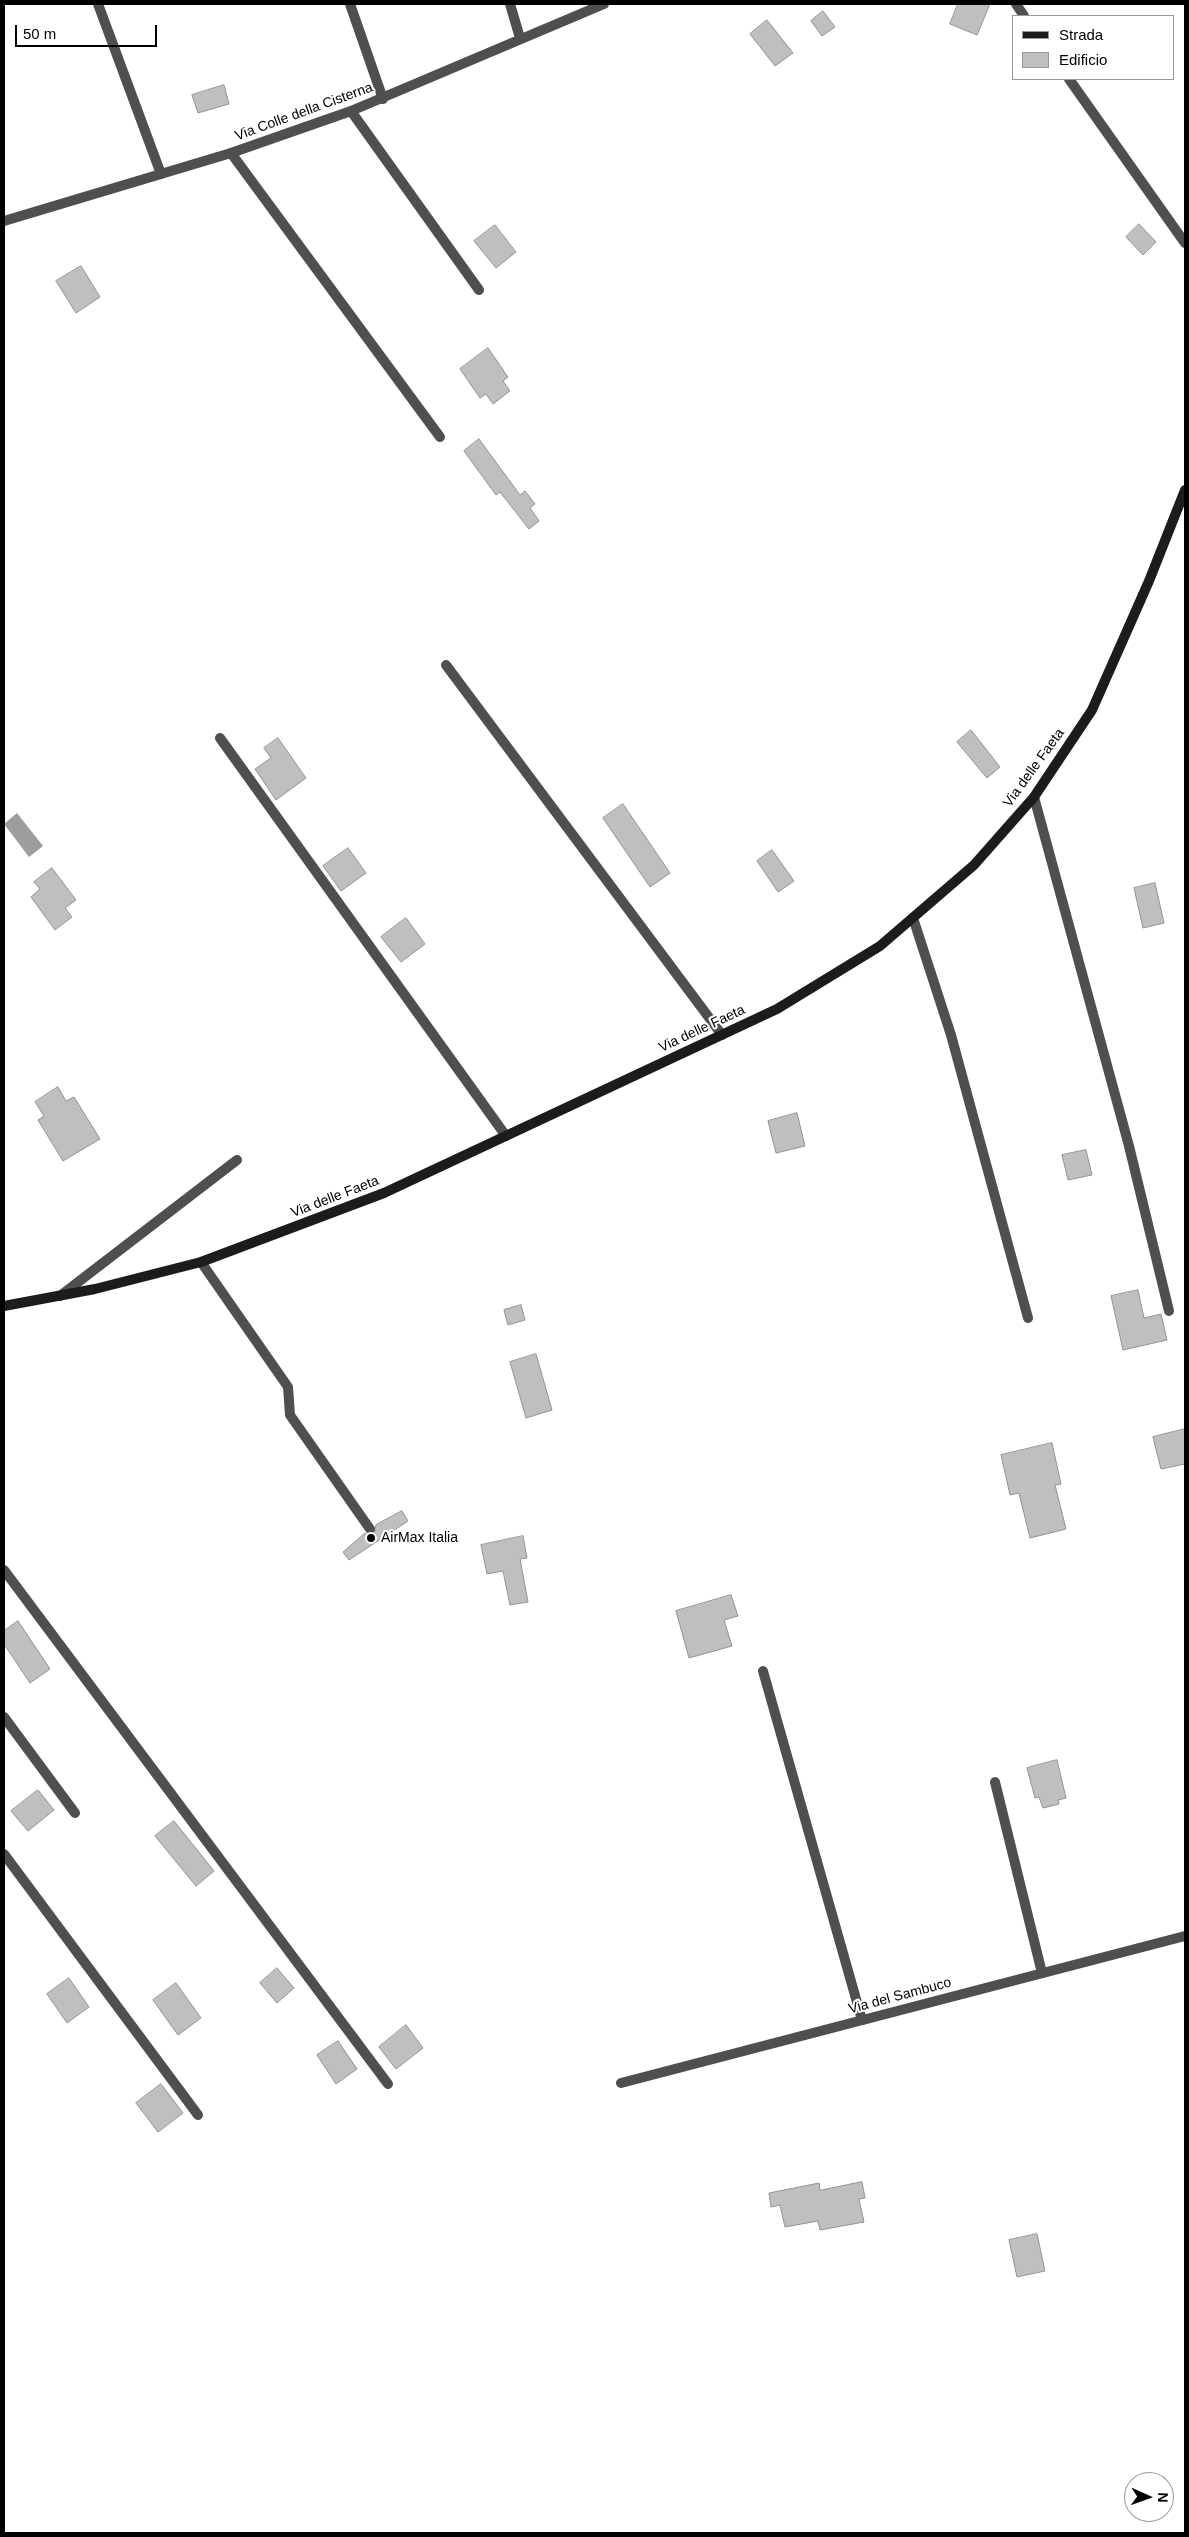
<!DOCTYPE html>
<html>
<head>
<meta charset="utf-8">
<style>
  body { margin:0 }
  #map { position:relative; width:1189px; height:2537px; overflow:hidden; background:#fff; font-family:Helvetica,sans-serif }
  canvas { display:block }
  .frame { position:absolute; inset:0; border:5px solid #000; pointer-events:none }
  .legend { position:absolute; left:1012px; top:15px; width:162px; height:65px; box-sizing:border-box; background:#fff; border:1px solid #999; margin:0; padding:6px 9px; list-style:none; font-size:15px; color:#000 }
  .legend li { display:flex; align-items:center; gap:10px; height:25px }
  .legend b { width:25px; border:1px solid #999 }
  .north { position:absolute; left:1124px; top:2472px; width:50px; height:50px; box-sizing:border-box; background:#fff; border:1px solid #999; border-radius:50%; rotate:92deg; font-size:14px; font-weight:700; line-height:20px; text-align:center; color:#000 }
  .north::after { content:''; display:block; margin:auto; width:18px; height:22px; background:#000; clip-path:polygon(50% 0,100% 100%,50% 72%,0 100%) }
  .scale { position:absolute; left:15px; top:25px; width:142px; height:22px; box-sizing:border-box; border:2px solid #000; border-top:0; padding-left:6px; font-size:15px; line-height:18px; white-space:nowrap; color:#000; -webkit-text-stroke:4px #fff; paint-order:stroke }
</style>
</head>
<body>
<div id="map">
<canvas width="1189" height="2537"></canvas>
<div class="frame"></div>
<ul class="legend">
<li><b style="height:6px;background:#1c1c1c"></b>Strada</li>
<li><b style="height:14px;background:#bfbfbf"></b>Edificio</li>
</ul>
<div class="north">N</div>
<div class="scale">50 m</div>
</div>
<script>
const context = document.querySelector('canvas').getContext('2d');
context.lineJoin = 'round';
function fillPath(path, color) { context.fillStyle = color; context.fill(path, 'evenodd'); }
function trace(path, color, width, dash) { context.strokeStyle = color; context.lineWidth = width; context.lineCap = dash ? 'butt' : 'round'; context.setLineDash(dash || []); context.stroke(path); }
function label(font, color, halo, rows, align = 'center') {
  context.font = font + ' Helvetica,sans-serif'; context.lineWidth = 4; context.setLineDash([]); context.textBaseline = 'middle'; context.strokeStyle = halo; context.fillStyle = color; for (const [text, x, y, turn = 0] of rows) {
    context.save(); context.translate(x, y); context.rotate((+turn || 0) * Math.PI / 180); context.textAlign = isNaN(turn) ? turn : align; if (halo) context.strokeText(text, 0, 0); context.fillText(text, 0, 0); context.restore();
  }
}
fillPath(new Path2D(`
  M 17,813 L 43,846 L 29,857 L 4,824 Z`), '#9d9d9d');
const building = new Path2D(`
  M 958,4 L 990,4 L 977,35 L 950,24 Z
  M 823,11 L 835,27 L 822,36 L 811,21 Z
  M 767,20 L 793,53 L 775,66 L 750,34 Z
  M 224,85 L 229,104 L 198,113 L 192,95 Z
  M 1139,224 L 1156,242 L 1143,255 L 1126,237 Z
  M 495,225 L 516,252 L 496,268 L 474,241 Z
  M 81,266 L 100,297 L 76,313 L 56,281 Z
  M 488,348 L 508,377 L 503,381 L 510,391 L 493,404 L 486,394 L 480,398 L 460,369 Z
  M 479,439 L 520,495 L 525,491 L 535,504 L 530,508 L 539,521 L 529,529 L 500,492 L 496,495 L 464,451 Z
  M 971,730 L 1000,767 L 987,778 L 957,742 Z
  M 278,738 L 306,778 L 276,800 L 255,769 L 271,758 L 264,748 Z
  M 623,804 L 670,873 L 650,887 L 603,818 Z
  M 348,848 L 366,873 L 341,891 L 323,866 Z
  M 772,850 L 794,881 L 778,892 L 757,861 Z
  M 52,868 L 76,900 L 65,908 L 72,917 L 55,930 L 31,897 L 40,889 L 34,882 Z
  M 1155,883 L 1164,923 L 1143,928 L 1134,888 Z
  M 406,918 L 425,944 L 401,962 L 381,937 Z
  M 58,1087 L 66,1101 L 74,1097 L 100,1139 L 63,1161 L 38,1120 L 44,1116 L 35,1102 Z
  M 797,1113 L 805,1146 L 776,1153 L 768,1121 Z
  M 1086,1150 L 1092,1175 L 1068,1180 L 1062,1155 Z
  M 1138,1290 L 1144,1318 L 1161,1314 L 1167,1340 L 1123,1350 L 1111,1296 Z
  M 521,1305 L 525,1320 L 508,1325 L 504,1310 Z
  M 536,1354 L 552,1410 L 526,1418 L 510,1362 Z
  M 1185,1429 L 1185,1464 L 1161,1469 L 1153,1437 Z
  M 1052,1443 L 1061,1484 L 1055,1485 L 1066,1529 L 1030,1538 L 1019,1493 L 1010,1495 L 1001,1455 Z
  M 402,1511 L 408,1521 L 349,1560 L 343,1552 L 365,1533 L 370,1536 L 374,1534 L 376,1525 Z
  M 523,1536 L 527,1558 L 520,1559 L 528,1602 L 510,1605 L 503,1571 L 487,1574 L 481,1545 Z
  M 731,1595 L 738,1616 L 724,1620 L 732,1646 L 689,1658 L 676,1611 Z
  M 18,1621 L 50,1669 L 30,1683 L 4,1644 L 4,1631 Z
  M 1057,1760 L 1066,1798 L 1058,1800 L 1059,1804 L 1043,1808 L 1039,1797 L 1035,1798 L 1027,1768 Z
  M 38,1790 L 54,1810 L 28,1831 L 11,1811 Z
  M 174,1821 L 214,1871 L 196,1886 L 155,1836 Z
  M 277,1968 L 294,1988 L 277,2003 L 260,1983 Z
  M 69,1978 L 89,2007 L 67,2023 L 47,1994 Z
  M 176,1983 L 201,2018 L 178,2035 L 153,2000 Z
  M 406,2025 L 423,2048 L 396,2069 L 379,2047 Z
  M 338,2041 L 357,2069 L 336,2084 L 317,2055 Z
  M 161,2084 L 183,2113 L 158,2132 L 136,2103 Z
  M 862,2182 L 865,2198 L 859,2199 L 864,2222 L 820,2230 L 818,2221 L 785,2227 L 780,2205 L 771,2207 L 769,2193 L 819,2183 L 820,2190 Z
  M 1037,2234 L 1045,2271 L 1017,2277 L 1009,2240 Z`);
fillPath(building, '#bfbfbf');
trace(building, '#939393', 1);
trace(new Path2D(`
  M 98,4 L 161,174
  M 1016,4 L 1024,16
  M 1069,79 L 1185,243
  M 351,111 L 479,290
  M 231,153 L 440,437
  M 446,665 L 722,1035
  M 220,738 L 506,1136
  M 1034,797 L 1129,1146 L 1169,1311
  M 913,918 L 951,1035 L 1028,1318
  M 60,1296 L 237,1160
  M 4,1570 L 388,2084
  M 763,1671 L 862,2020
  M 4,1717 L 75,1813
  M 995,1782 L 1042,1973
  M 4,1854 L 198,2115`), '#4f4f4f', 10);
trace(new Path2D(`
  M 350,4 L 383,99
  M 510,4 L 520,38
  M 4,221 L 231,153 L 351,111 L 604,4
  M 201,1262 L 288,1387 L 290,1415 L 370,1529
  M 621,2083 L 1185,1936`), '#4f4f4f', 10);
trace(new Path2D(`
  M 4,1306 L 95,1289 L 201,1262 L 384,1193 L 777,1009 L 880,946 L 974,865 L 1034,797 L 1092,710 L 1149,581 L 1185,490`), '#1c1c1c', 10);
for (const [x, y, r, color] of [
  [371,1538,5,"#000"]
]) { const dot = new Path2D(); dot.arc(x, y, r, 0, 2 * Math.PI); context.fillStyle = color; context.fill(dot); trace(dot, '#fff', 2); }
label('14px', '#000', '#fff', [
  ["Via Colle della Cisterna",304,112,-20],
  ["Via delle Faeta",1034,768,-54],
  ["Via delle Faeta",702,1029,-25],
  ["Via delle Faeta",335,1197,-21],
  ["Via del Sambuco",900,1996,-15]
]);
label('14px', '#000', '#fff', [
  ["AirMax Italia",381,1538]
], 'left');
</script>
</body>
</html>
